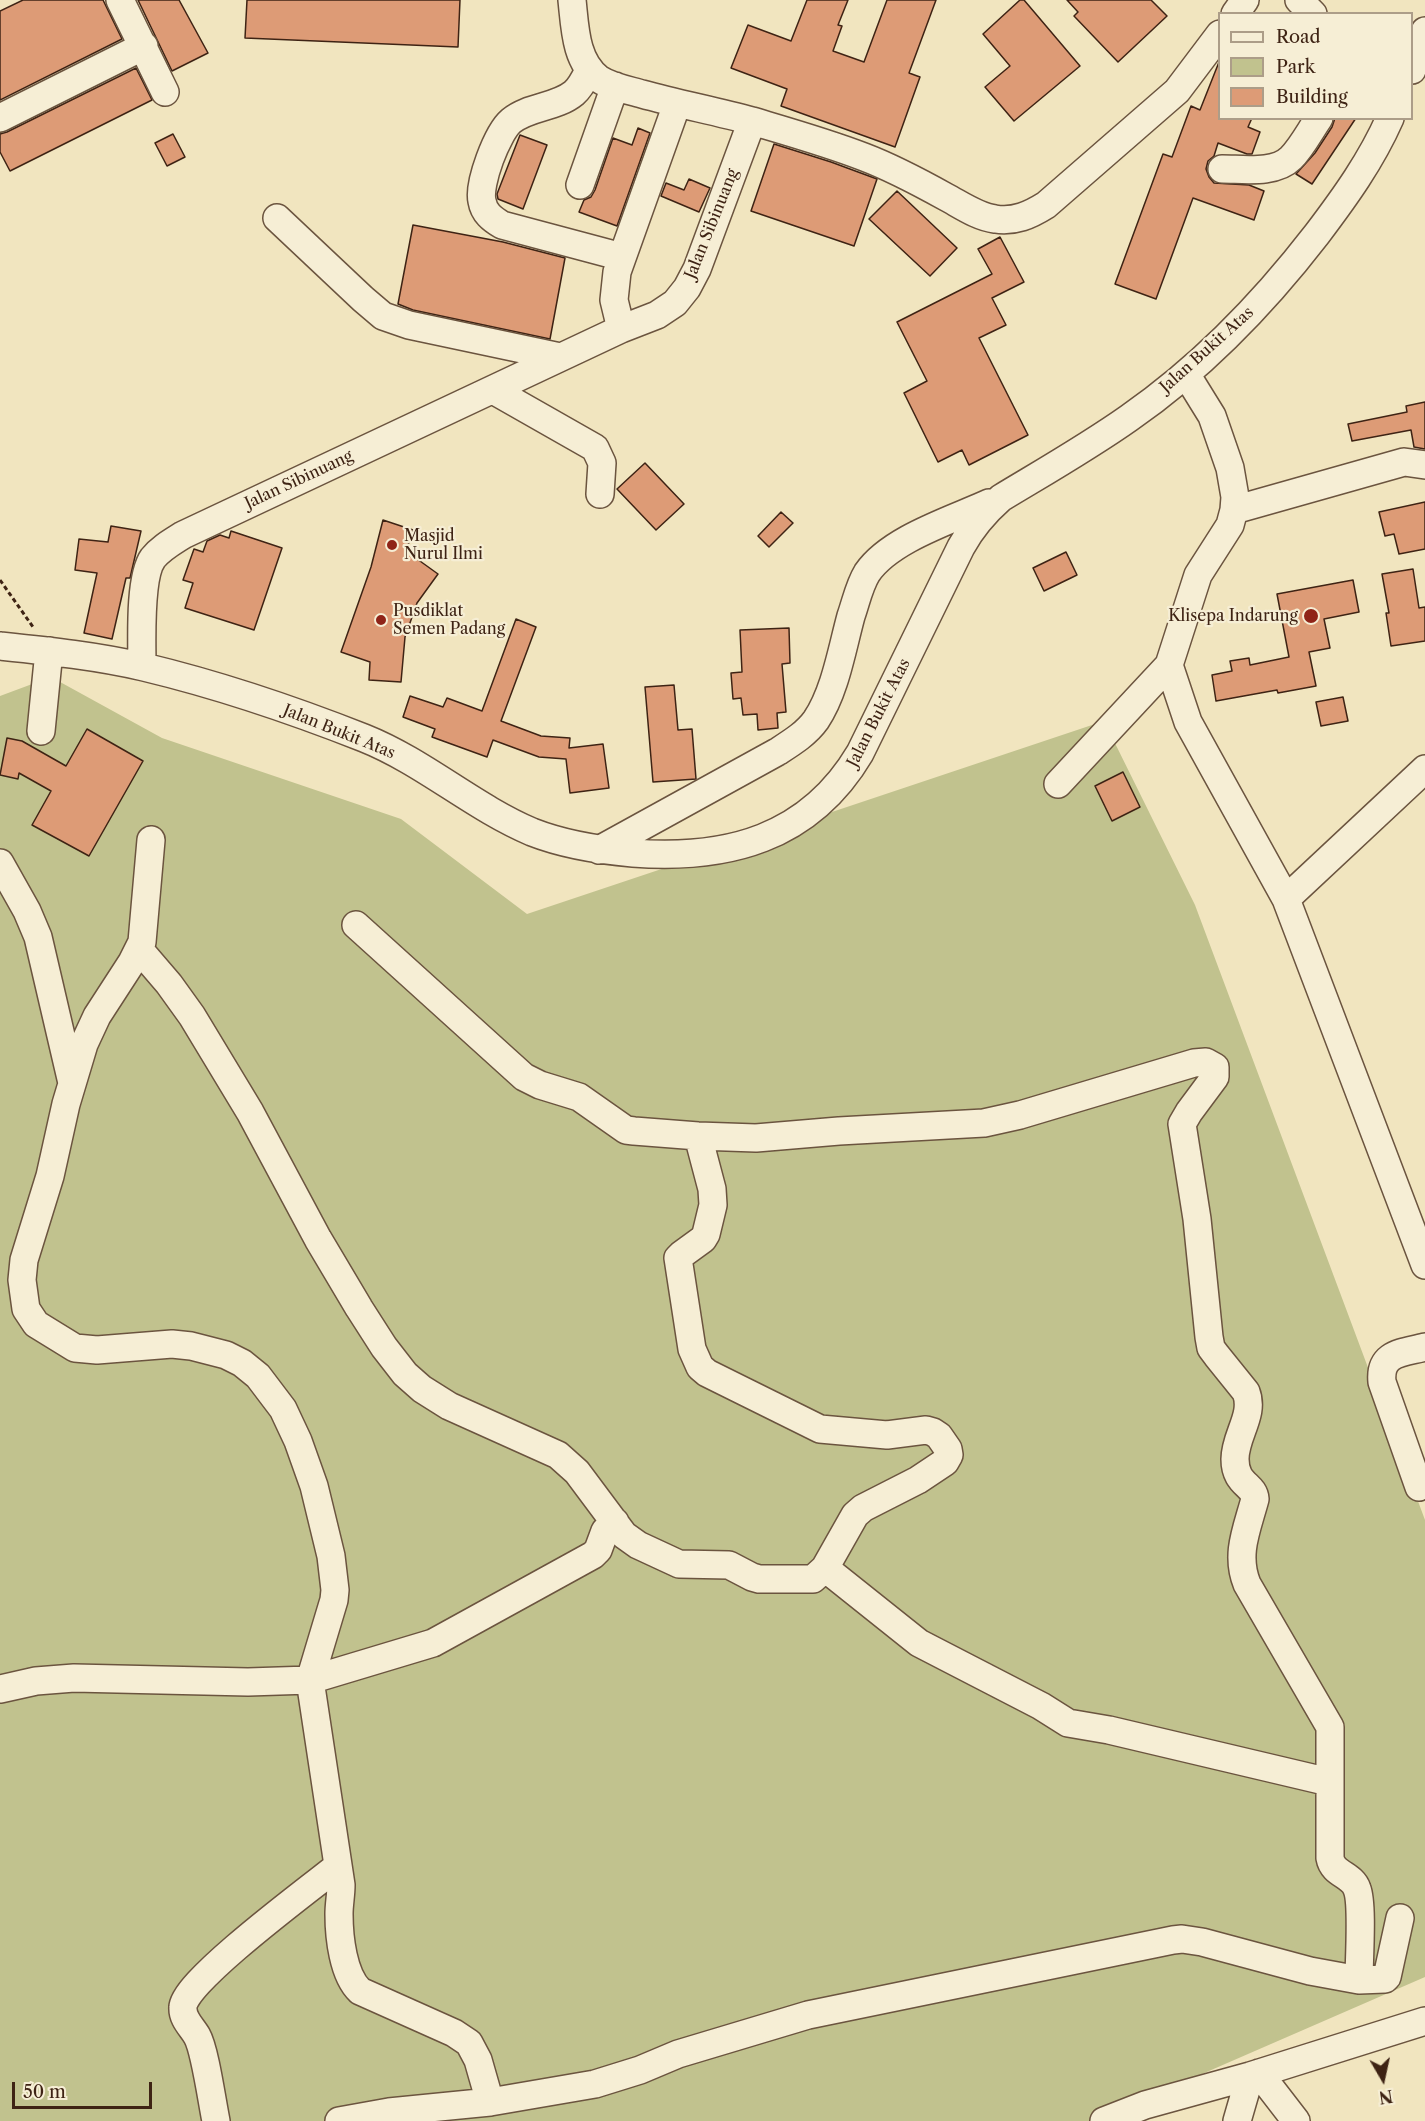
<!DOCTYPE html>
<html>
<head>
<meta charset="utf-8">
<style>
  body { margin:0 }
  #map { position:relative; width:1425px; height:2121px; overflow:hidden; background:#f1e5bf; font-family:"Libre Caslon Text",serif }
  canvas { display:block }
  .legend { position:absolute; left:1218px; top:12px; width:195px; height:108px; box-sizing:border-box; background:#f6eed5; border:2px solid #ac9d88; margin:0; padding:8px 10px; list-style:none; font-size:18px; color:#3e2314 }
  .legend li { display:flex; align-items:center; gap:12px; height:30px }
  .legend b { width:30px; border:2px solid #ac9d88 }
  .north { position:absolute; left:1353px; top:2049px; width:60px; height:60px; -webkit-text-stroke:4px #f6eed5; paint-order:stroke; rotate:171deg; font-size:16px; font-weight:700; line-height:24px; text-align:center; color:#3e2314 }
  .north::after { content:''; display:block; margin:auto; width:21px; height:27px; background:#3e2314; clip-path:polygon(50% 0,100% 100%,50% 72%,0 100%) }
  .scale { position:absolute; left:12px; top:2082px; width:140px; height:27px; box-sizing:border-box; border:3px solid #3e2314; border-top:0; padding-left:8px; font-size:18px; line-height:21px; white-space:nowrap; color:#3e2314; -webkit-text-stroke:4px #f6eed5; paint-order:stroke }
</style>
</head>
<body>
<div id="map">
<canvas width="1425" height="2121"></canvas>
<ul class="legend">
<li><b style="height:8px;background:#f6eed5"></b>Road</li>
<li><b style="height:16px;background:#c1c28e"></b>Park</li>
<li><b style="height:16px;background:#dd9b76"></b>Building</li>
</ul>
<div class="north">N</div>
<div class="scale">50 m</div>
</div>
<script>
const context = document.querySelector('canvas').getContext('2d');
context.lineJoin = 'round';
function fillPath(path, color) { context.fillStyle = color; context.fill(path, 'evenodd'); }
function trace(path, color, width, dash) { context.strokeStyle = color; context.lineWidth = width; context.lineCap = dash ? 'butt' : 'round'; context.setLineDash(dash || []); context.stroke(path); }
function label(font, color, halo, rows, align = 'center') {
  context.font = font + ' "Libre Caslon Text",serif'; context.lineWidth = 4.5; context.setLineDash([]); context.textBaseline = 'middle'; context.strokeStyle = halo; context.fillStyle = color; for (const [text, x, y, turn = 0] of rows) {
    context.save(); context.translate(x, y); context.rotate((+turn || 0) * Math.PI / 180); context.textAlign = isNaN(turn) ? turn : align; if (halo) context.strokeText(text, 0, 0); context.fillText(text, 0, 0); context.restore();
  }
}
fillPath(new Path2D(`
  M 51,677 L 162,738 L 401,819 L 527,914 L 1104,721 L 1195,905 L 1425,1520 L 1425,1977 L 1094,2121 L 0,2121 L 0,696 Z`), '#c1c28e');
const building = new Path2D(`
  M 23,0 L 103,0 L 122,39 L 0,100 L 0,11 Z
  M 138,0 L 179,0 L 208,53 L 172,71 Z
  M 247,0 L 460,0 L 458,47 L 245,38 Z
  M 807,0 L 848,0 L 838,25 L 842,26 L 833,51 L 864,62 L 887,0 L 936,0 L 909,73 L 920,77 L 895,147 L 781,106 L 787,89 L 731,68 L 748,25 L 791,41 Z
  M 1020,0 L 1024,0 L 1080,66 L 1014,121 L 985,87 L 1010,66 L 983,34 Z
  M 1067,0 L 1151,0 L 1167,16 L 1118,62 L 1074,16 L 1078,12 Z
  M 1219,62 L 1220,118 L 1252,118 L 1248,127 L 1260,132 L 1252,154 L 1247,154 L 1218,143 L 1214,156 L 1208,161 L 1206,169 L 1209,177 L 1214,183 L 1249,185 L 1264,191 L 1254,220 L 1193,198 L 1156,299 L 1115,284 L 1163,154 L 1172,157 L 1191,106 L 1200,110 Z
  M 136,68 L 152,100 L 10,171 L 0,152 L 0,134 L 7,132 Z
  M 1335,118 L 1356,118 L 1312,184 L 1296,174 L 1315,153 L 1332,127 Z
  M 638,128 L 650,133 L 617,226 L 579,212 L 584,200 L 591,197 L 595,190 L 613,138 L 632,145 Z
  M 173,134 L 185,157 L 167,166 L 155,143 Z
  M 520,135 L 547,145 L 523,209 L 498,199 L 497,194 Z
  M 774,144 L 831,162 L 877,179 L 854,246 L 751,211 Z
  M 689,179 L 710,188 L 699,212 L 661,196 L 666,183 L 684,190 Z
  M 897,191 L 957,248 L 930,276 L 869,219 Z
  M 413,225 L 503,242 L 565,258 L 550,339 L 413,310 L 398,304 Z
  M 1000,237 L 1024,282 L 992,298 L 1006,325 L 979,338 L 1028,435 L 969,465 L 962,450 L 938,462 L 904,393 L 927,381 L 897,322 L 992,274 L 978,249 Z
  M 1425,402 L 1425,449 L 1414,447 L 1411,430 L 1352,441 L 1348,424 L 1407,412 L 1406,406 Z
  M 645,463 L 684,504 L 656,530 L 617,489 Z
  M 1425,502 L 1425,549 L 1399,554 L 1394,534 L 1385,536 L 1379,512 Z
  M 781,512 L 793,523 L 769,547 L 758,536 Z
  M 383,520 L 413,530 L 406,551 L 438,574 L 417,603 L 405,637 L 401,682 L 369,680 L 370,662 L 341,652 L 371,567 Z
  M 111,526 L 141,531 L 130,578 L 126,578 L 112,639 L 84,633 L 97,573 L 75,570 L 79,539 L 108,542 Z
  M 231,531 L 282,548 L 254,630 L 185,608 L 193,583 L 183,580 L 194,549 L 203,552 L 207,541 L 220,535 L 229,538 Z
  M 1066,552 L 1077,575 L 1044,591 L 1033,568 Z
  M 1413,569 L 1419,608 L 1425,607 L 1425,641 L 1391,646 L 1386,613 L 1389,613 L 1382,574 Z
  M 1353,580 L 1359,612 L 1324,619 L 1330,648 L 1309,652 L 1316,686 L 1278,693 L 1277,690 L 1216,701 L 1212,675 L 1232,671 L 1230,661 L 1249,658 L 1250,665 L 1289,657 L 1277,594 Z
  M 516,619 L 536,627 L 501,721 L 541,736 L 570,738 L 569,748 L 603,744 L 609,788 L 570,793 L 566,759 L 539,757 L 493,740 L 487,757 L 432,737 L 435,729 L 403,717 L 410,696 L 443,707 L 447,698 L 482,711 Z
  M 789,628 L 790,663 L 782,664 L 786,712 L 777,713 L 778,728 L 758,730 L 757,714 L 743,715 L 741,698 L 733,699 L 731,673 L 742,672 L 740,630 Z
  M 674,685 L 678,730 L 692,729 L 696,779 L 653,782 L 645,687 Z
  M 1343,697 L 1348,721 L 1321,726 L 1316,702 Z
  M 87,729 L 143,761 L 89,856 L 32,825 L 51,791 L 19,773 L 18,779 L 0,775 L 7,738 L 22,741 L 66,766 Z
  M 1123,772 L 1140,807 L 1112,821 L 1095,786 Z`);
fillPath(building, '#dd9b76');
trace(building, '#3e2314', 1.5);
const minor = new Path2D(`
  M 120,0 L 165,92
  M 572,0 C 575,27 575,61 599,79 C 611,87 628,90 642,94 C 678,104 715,111 752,121 C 789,132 828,143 864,157 C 893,168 919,182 946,197 C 961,205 978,217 995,219 C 1015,222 1030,215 1046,205 L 1177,91 L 1220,34
  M 1299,0 L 1313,14
  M 1235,14 L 1245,0
  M 589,70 C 585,78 581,87 574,93 C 556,108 529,106 511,121 C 497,133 478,184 482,201 C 484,213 492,219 502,225 L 622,257
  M 1412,70 L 1425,31
  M 0,118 L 144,46
  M 1222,169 C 1244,169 1275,174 1291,158 C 1302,147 1310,131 1319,118
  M 580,185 L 615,86
  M 277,218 L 363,299 L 383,316 L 409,325 L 560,357
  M 621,329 L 614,300 L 617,272 L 677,104
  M 1186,374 L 1212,416 L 1230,468 L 1235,497 L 1234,510 L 1230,525 L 1198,575 L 1169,665 L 1188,722 L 1286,899 L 1425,1265
  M 493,390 L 595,448 L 602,463 L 600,494
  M 1234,510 L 1404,462 L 1425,465
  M 0,646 C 48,651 97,656 144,667 C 219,685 293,710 364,738 C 424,762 473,807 532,832 C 565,845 598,850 633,853 C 727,860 809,839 860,753 L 961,547 C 972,527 984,513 1001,498 C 1044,472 1088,447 1129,418 C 1201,368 1263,304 1317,234 C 1345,197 1371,161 1390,118
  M 142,666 C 142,641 139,577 153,558 C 161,548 172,542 183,535 L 621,329 L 657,315 L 675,303 L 687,288 L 697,269 L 752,121
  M 41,731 L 49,651
  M 1058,784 L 1169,665
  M 151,840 L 142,942 L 132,962 L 97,1016 L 84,1044 L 66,1104 L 50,1176 L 24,1260 L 22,1280 L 26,1309 L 36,1324 L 75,1348 L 97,1350 L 172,1344 L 191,1346 L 226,1355 L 242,1363 L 258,1376 L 283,1409 L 298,1441 L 314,1486 L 331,1556 L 335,1590 L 334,1600 L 310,1680 L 341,1885 C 341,1895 339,1904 339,1914 C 339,1937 343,1975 360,1991 L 454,2033 L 469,2043 L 478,2060 L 490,2102
  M 599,850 L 777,752 C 791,743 806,734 816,720 C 835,692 842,649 851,616 C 856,602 859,586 867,573 C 890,539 952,520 989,503
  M 0,863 L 27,911 L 38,937 L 72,1083
  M 1286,899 L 1425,769
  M 356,925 L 524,1077 L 540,1085 L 579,1097 L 626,1130 L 634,1131 L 698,1136 L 756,1138 L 839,1131 L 984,1123 L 1020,1115 L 1194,1063 L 1206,1062 L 1215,1067 L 1215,1077 L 1189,1112 L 1182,1124 L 1197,1219 L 1209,1337 L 1211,1348 L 1217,1356 L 1246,1392 C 1255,1415 1235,1435 1235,1459 C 1235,1485 1254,1484 1255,1499 C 1247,1529 1235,1554 1247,1584 L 1330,1727 L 1330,1858 C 1333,1875 1352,1874 1357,1889 C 1363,1904 1359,1960 1359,1980
  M 139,949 L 169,984 L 192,1016 L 250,1112 L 318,1239 L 359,1308 L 384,1347 L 405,1374 L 422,1389 L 449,1406 L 558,1455 L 577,1472 L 624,1535 L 638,1545 L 679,1564 L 729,1565 L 752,1577 L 759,1579 L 813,1579 L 825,1568 L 855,1515 L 863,1508 L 918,1480 L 945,1462 L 949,1455 L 948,1449 L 939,1436 L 933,1432 L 926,1430 L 887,1435 L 820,1429 L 707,1373 L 700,1367 L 692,1349 L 678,1258 L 681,1255 L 703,1239 L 706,1234 L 713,1205 L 712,1189 L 698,1136
  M 1419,1487 L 1382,1382 C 1379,1352 1403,1353 1425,1347
  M 825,1568 L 919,1643 L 1041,1706 L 1068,1723 L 1109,1730 L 1329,1782
  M 0,1689 L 36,1681 L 74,1678 L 248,1682 L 310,1680 L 433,1643 L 593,1555 L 598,1550 L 605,1531 L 615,1522
  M 1259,2073 L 1296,2121
  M 216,2121 C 212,2102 205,2050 197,2036 C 192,2027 182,2019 183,2007 C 183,1982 313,1886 338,1866
  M 339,2121 L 389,2112 L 490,2102 L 595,2084 L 640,2070 L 678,2054 L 808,2015 L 1173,1940 L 1182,1939 L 1202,1942 L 1310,1971 L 1359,1980 L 1385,1979 L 1387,1977 L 1400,1918
  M 1104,2121 L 1145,2105 L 1250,2076 L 1425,2021
  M 1237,2121 L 1250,2076`);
trace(minor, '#6b543f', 30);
trace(new Path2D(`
  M 0,580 L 33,627`), '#3e2314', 3, [4.5, 3]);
trace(minor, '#f6eed5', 27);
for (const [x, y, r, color] of [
  [392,545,6,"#8f2418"],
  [1311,616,8,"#8f2418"],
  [381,620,6,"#8f2418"]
]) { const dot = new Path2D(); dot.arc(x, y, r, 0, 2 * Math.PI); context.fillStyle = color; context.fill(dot); trace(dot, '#f6eed5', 2); }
label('16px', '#3e2314', '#f6eed5', [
  ["Jalan Sibinuang",712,224,-68],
  ["Jalan Bukit Atas",1207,350,-42],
  ["Jalan Sibinuang",299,480,-25],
  ["Jalan Bukit Atas",879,713,-63],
  ["Jalan Bukit Atas",339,732,22]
]);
label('16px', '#3e2314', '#f6eed5', [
  ["Masjid",404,536],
  ["Nurul Ilmi",404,554],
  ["Pusdiklat",393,611],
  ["Semen Padang",393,629],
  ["Klisepa Indarung",1298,616,"right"]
], 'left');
</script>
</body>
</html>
